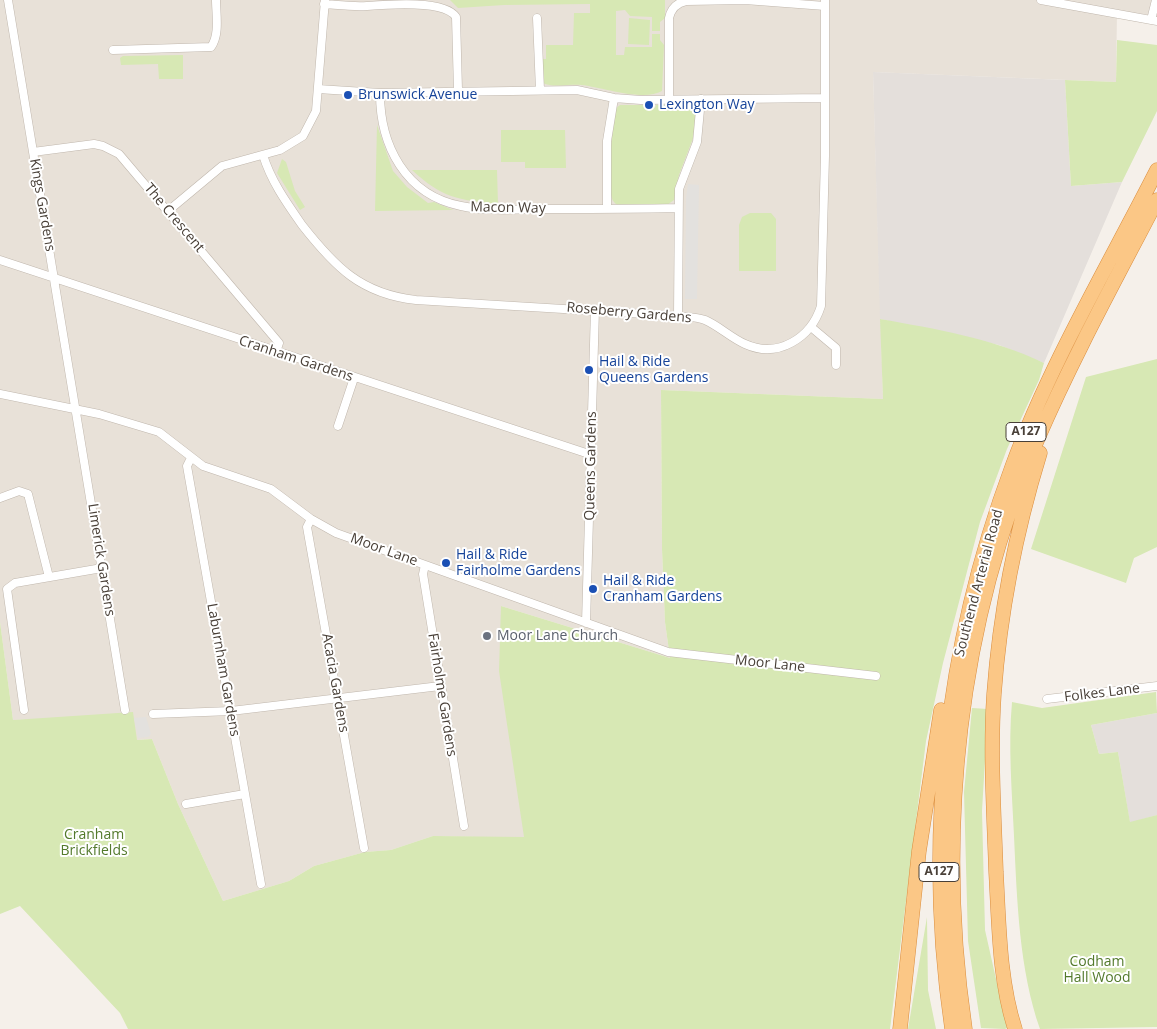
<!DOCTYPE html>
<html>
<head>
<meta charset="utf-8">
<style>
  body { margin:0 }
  canvas { display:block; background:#f5f0ea }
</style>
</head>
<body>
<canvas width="1157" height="1029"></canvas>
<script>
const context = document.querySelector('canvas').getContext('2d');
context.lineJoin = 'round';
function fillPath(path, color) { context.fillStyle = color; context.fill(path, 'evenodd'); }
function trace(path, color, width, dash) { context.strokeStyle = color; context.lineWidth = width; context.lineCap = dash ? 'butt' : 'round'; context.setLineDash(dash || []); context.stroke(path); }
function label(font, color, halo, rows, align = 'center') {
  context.font = font + ' "Open Sans",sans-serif'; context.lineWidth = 4; context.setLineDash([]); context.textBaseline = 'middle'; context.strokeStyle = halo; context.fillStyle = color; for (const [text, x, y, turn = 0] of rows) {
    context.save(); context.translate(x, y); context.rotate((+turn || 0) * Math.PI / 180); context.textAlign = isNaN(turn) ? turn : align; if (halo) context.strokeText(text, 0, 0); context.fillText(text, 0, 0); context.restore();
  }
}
fillPath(new Path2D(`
  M 0,0 L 1153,0 L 1151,15 L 1117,11 L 1116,82 L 873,72 L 883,399 L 661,390 L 662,549 L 665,622 L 670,658 L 501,606 L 525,838 L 433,836 L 391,850 L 365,852 L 314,866 L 289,881 L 223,901 L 178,804 L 152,739 L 137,740 L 45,719 L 13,720 L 0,622 Z`), '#e8e1d8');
fillPath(new Path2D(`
  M 873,72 L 1065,80 L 1071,186 L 1122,182 L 1044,363 L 999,345 L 880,319 Z
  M 1157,713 L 1157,815 L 1130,823 L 1118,752 L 1099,754 L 1091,725 Z`), '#e4dfdb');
fillPath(new Path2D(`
  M 450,0 L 665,0 L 665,18 L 660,22 L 660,31 L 652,31 L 652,17 L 630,16 L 625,10 L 616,11 L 616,55 L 624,55 L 625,47 L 652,47 L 652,34 L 660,34 L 660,40 L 664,45 L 662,91 C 643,102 602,87 581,85 C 570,84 552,88 543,83 L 541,59 L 546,59 L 546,45 L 573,45 L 574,13 L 590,13 L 590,4 L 504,5 L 458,8 Z
  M 629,18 L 650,20 L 649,45 L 628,44 Z
  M 1117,40 L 1157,45 L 1157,111 L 1122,182 L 1071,186 L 1065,80 L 1116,82 Z
  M 183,55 L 183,79 L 159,79 L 158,64 L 121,65 L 120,58 L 123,56 Z
  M 645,105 L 646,108 L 655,108 L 656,105 L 695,106 L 695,133 L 679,175 L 674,200 L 667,205 L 620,206 C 618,205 615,204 614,202 C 605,190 613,126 615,109 L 620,105 Z
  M 377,125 L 393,171 L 407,187 L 428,203 L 434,202 L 453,210 L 375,211 Z
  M 501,130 L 565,130 L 566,168 L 525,168 L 525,162 L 501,162 Z
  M 282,159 L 286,162 L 295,191 L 305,207 L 300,210 L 277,173 Z
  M 412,170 L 497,170 L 498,204 C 458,200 442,198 412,170 Z
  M 750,213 L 771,213 L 776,219 L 776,271 L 739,271 L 739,225 L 742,217 Z
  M 880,319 C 936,329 992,338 1044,363 L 1039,380 L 1007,449 L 980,522 L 943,663 L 926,741 L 890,1029 L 128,1029 L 120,1013 L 20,906 L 0,914 L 0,622 L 13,720 L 133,712 L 137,740 L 152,739 L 178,804 L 223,901 L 289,881 L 314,866 L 365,852 L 391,850 L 433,836 L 524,837 L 499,671 L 501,606 L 670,658 L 665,622 L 662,549 L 661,390 L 883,399 Z
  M 1157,359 L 1157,547 L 1134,558 L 1126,583 L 1031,549 L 1086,377 Z
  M 1156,692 L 1157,713 L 1091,725 L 1099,754 L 1118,752 L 1130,822 L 1157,815 L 1157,1027 L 1040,1029 C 1019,969 1017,900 1014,836 C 1012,791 1008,747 1012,702 L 1042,708 Z
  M 972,708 L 988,709 L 982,811 L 985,930 L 1007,1028 L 1005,1029 L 981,1028 L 968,941 L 964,792 Z
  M 927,917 L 928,990 L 936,1029 L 908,1029 Z`), '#d7e8b4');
fillPath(new Path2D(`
  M 688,184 L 699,185 L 697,299 L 685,299 L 686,198 Z
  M 146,717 L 151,734 L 148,737 L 138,738 L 134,718 Z`), '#e3e1de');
const minor = new Path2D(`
  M 8,0 L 125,710
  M 1041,0 L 1157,21
  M 324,4 C 338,5 353,7 367,6 C 392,4 445,0 456,17 L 458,90
  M 537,18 L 540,90
  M 1151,20 L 1156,0
  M 113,50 L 211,47 C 220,35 216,14 216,0
  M 318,89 L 380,93 L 577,90 L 614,98 L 641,100 L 825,98
  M 380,93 C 380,145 405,195 461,206 C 489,212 520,209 548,209 C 592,209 635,209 678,208
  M 669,99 L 669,18 C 671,9 676,3 686,1 L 745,0 L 825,6
  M 33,152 L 94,144 L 103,146 L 119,154 L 279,343 L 276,352
  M 263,155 C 271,181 286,202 302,225 C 335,267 361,294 416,300 L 678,316 C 687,317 697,317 705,320 C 719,326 731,338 745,344 C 778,359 811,338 821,306 L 825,156 L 825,0
  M 607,209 L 607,141 L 614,98
  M 168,211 L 222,166 L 280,150 L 303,136 L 316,111 L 325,0
  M 0,260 L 592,455
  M 678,316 L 679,189 L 697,142 L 701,99
  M 811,327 L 836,348 L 836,365
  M 0,394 L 99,414 L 159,432 L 203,466 L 271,489 L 311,519 L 336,533 L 668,652 L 876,676
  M 338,426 L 354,378
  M 191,458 L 187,466 L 261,884
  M 0,498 L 19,491 L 28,494 L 49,577
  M 311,519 L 307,527 L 364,848
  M 425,565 L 423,574 L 464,826
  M 586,623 L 595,309
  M 1047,699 L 1157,686
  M 24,710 L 7,589 L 15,583 L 102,568
  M 153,714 L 231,711 L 440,686
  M 186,804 L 245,794`);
const trunk = new Path2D(`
  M 900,1029 L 919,851 L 941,710
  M 952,1029 C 924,840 945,647 1012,467 C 1050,364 1107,268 1157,170
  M 965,1029 C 936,831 958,623 1038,438 C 1073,357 1116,279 1157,200
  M 1015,1029 C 999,980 999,923 996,872 C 994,813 990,753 994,694 C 1000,612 1016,531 1040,453`);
trace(minor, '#c0b7ad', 9);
trace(trunk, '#da8d3e', 15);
trace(minor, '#fff', 8);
trace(trunk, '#fbc786', 14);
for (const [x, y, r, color] of [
  [348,95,5,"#1a4fb4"],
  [649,105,5,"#1a4fb4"],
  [589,370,5,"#1a4fb4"],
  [446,563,5,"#1a4fb4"],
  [593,589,5,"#1a4fb4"],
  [487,636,5,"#6b7280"]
]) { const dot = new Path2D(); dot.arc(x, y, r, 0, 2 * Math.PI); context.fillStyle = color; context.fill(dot); trace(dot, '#fff', 2); }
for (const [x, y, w] of [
  [1026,432,40],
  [939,872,40]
]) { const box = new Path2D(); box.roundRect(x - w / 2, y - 9.5, w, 19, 4); context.fillStyle = '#fff'; context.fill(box); trace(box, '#494038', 1); }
label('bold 12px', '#494038', null, [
  ["A127",1026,432],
  ["A127",939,872]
]);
label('14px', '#164399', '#fff', [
  ["Brunswick Avenue",358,95],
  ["Lexington Way",659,105],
  ["Hail & Ride",599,362],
  ["Queens Gardens",599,378],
  ["Hail & Ride",456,555],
  ["Fairholme Gardens",456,571],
  ["Hail & Ride",603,581],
  ["Cranham Gardens",603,597]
], 'left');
label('14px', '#494038', '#fff', [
  ["Kings Gardens",42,205,80],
  ["Macon Way",508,208,1],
  ["The Crescent",174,218,50],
  ["Roseberry Gardens",629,313,5],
  ["Cranham Gardens",296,359,18],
  ["Queens Gardens",591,466,-89],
  ["Moor Lane",384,550,20],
  ["Limerick Gardens",101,560,81],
  ["Southend Arterial Road",979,583,-75],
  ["Moor Lane",770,664,6],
  ["Laburnham Gardens",223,670,80],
  ["Acacia Gardens",335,683,80],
  ["Folkes Lane",1102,693,-7],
  ["Fairholme Gardens",442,695,81]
]);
label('14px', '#5b616d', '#fff', [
  ["Moor Lane Church",497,636]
], 'left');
label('14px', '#537a2c', '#fff', [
  ["Cranham",94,835],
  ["Brickfields",94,851],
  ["Codham",1097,962],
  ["Hall Wood",1097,978]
]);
</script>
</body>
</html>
